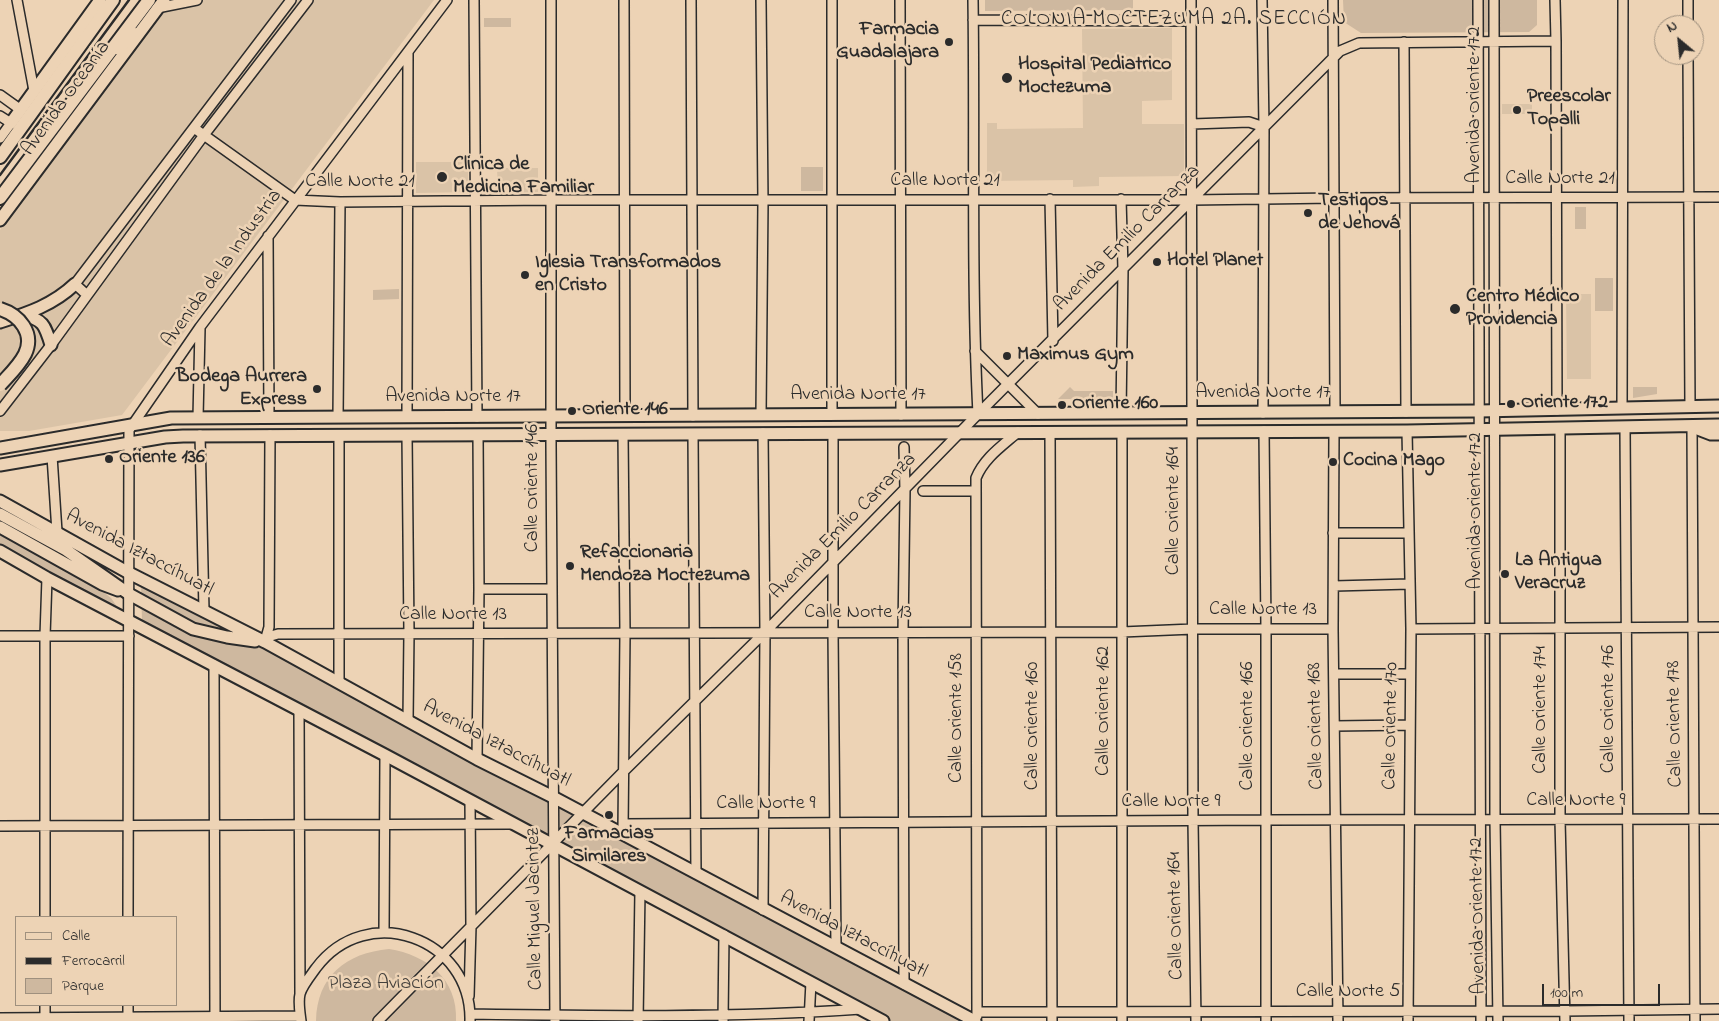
<!DOCTYPE html>
<html>
<head>
<meta charset="utf-8">
<style>
  body { margin:0 }
  #map { position:relative; width:1719px; height:1021px; overflow:hidden; background:#edd3b5; font-family:"Indie Flower",sans-serif }
  canvas { display:block }
  .legend { position:absolute; left:15px; top:916px; width:162px; height:90px; box-sizing:border-box; background:#edd3b5; border:1px solid #9f907e; margin:0; padding:6px 9px; list-style:none; font-size:15px; color:#2b2b2b }
  .legend li { display:flex; align-items:center; gap:10px; height:25px }
  .legend b { width:25px; border:1px solid #9f907e }
  .north { position:absolute; left:1654px; top:15px; width:50px; height:50px; box-sizing:border-box; background:#edd3b5; border:1px solid #9f907e; border-radius:50%; rotate:332deg; font-size:14px; font-weight:700; line-height:20px; text-align:center; color:#2b2b2b }
  .north::after { content:''; display:block; margin:auto; width:18px; height:22px; background:#2b2b2b; clip-path:polygon(50% 0,100% 100%,50% 72%,0 100%) }
  .scale { position:absolute; left:1542px; top:984px; width:118px; height:22px; box-sizing:border-box; border:2px solid #2b2b2b; border-top:0; padding-left:6px; font-size:15px; line-height:18px; white-space:nowrap; color:#2b2b2b; -webkit-text-stroke:4px #edd3b5; paint-order:stroke }
</style>
</head>
<body>
<div id="map">
<canvas width="1719" height="1021"></canvas>
<ul class="legend">
<li><b style="height:6px;background:#edd3b5"></b>Calle</li>
<li><b style="height:6px;background:#2b2b2b"></b>Ferrocarril</li>
<li><b style="height:14px;background:#ceb89f"></b>Parque</li>
</ul>
<div class="north">N</div>
<div class="scale">100 m</div>
</div>
<script>
const context = document.querySelector('canvas').getContext('2d');
context.lineJoin = 'round';
function fillPath(path, color) { context.fillStyle = color; context.fill(path, 'evenodd'); }
function trace(path, color, width, dash) { context.strokeStyle = color; context.lineWidth = width; context.lineCap = dash ? 'butt' : 'round'; context.setLineDash(dash || []); context.stroke(path); }
function label(font, color, halo, rows, align = 'center') {
  context.font = font + ' "Indie Flower",sans-serif'; context.lineWidth = 5; context.setLineDash([]); context.textBaseline = 'middle'; context.strokeStyle = halo; context.fillStyle = color; for (const [text, x, y, turn = 0] of rows) {
    context.save(); context.translate(x, y); context.rotate((+turn || 0) * Math.PI / 180); context.textAlign = isNaN(turn) ? turn : align; if (halo) context.strokeText(text, 0, 0); context.fillText(text, 0, 0); context.restore();
  }
}
fillPath(new Path2D(`
  M 171,0 L 434,0 L 122,415 L 29,431 L 0,431 L 0,230 Z
  M 1172,28 L 1172,100 L 1142,101 L 1142,124 L 1184,124 L 1184,176 L 1099,177 L 1099,186 L 1073,187 L 1073,180 L 987,181 L 987,123 L 997,123 L 997,129 L 1083,128 L 1082,29 Z
  M 1502,104 L 1532,104 L 1532,114 L 1502,114 Z
  M 416,162 L 468,162 L 468,192 L 416,193 Z
  M 497,168 L 538,168 L 538,192 L 498,193 Z
  M 1566,294 L 1591,294 L 1591,379 L 1567,379 Z`), '#dac3a7');
fillPath(new Path2D(`
  M 985,0 L 1133,0 L 1133,10 L 985,11 Z
  M 1343,0 L 1537,0 L 1537,25 L 1529,32 L 1361,33 L 1344,22 Z
  M 484,18 L 511,18 L 511,27 L 484,27 Z
  M 801,167 L 823,167 L 823,191 L 801,191 Z
  M 1575,207 L 1586,207 L 1586,229 L 1575,229 Z
  M 1595,278 L 1613,278 L 1613,311 L 1595,311 Z
  M 399,289 L 399,299 L 373,300 L 373,290 Z
  M 1070,387 L 1074,391 L 1113,391 L 1113,399 L 1058,399 Z
  M 1633,387 L 1657,387 L 1657,394 L 1633,398 Z
  M 0,535 L 101,590 L 111,598 L 118,608 L 0,545 Z
  M 141,584 L 276,651 L 966,1021 L 890,1021 L 142,622 Z
  M 389,949 C 427,955 458,979 456,1021 L 316,1021 C 317,976 346,953 389,949 Z`), '#ceb89f');
const minor = new Path2D(`
  M 17,0 L 34,91
  M 474,0 L 477,417
  M 551,0 L 551,445 L 555,1021
  M 624,0 L 625,416
  M 691,0 L 693,416
  M 832,0 L 832,415
  M 900,0 L 901,415
  M 973,0 C 975,138 971,276 978,414
  M 1191,0 L 1193,821 L 1196,1021
  M 1262,0 L 1264,127 L 1263,413
  M 1333,0 L 1335,412
  M 1478,0 L 1481,1021
  M 1494,0 L 1495,820 L 1498,1021
  M 1555,0 L 1556,41 L 1557,410
  M 1688,0 L 1688,25
  M 157,8 L 197,0
  M 973,20 L 1191,21
  M 1404,42 L 1406,412
  M 1688,55 L 1690,407
  M 0,95 L 21,110
  M 0,116 L 11,123 L 0,138
  M 1192,124 L 1249,122 L 1264,127
  M 194,128 L 295,200 L 340,202 L 550,200 L 1192,200 L 1334,198 L 1719,197
  M 1050,199 L 1053,341
  M 268,236 L 269,417
  M 87,295 L 75,284 L 291,0
  M 975,351 L 1038,414
  M 1622,408 L 1623,0
  M 0,411 L 51,345 L 204,135 L 308,0
  M 1121,413 L 1123,269 L 1121,199
  M 761,415 L 763,201 L 761,0
  M 407,416 L 408,53
  M 338,417 L 340,202
  M 198,418 L 200,328
  M 1692,426 L 1695,1021
  M 1625,428 L 1629,1021
  M 1560,429 L 1560,820 L 1565,1021
  M 1264,431 L 1266,629 L 1266,1021
  M 1334,431 L 1333,629 L 1338,1021
  M 1407,431 L 1411,629 L 1408,1021
  M 1050,432 L 1052,1021
  M 1122,432 L 1122,1021
  M 763,433 L 765,632 L 763,910
  M 833,433 L 833,632 L 836,947
  M 693,434 L 696,873
  M 200,435 L 204,611
  M 339,435 L 339,683
  M 407,435 L 409,633 L 408,720
  M 904,447 L 905,490 L 903,632 L 904,984
  M 52,456 L 57,532
  M 923,491 L 975,491
  M 1333,533 L 1408,533
  M 1334,586 L 1410,584
  M 479,589 L 552,589
  M 1411,629 L 1719,627
  M 0,636 L 129,636
  M 265,641 L 269,627 L 270,435
  M 265,642 L 271,636 L 278,634 L 1122,632 L 1193,629 L 1333,629
  M 214,665 L 215,1021
  M 1334,674 L 1410,674
  M 299,710 L 300,994
  M 1335,726 L 1409,725
  M 477,759 L 479,589 L 478,435
  M 624,824 L 1266,820 L 1719,819
  M 0,826 L 512,824
  M 623,829 L 625,633 L 623,434
  M 45,917 L 45,636 L 47,578
  M 128,917 L 129,430 L 200,327 L 447,0
  M 384,932 L 385,755
  M 469,996 L 471,926 L 470,801
  M 45,1005 L 45,1021
  M 128,1005 L 128,1021
  M 977,1012 L 1565,1011 L 1719,1009
  M 470,1014 C 600,1016 731,1018 861,1009
  M 977,1016 L 976,478 C 984,458 1002,446 1018,432
  M 0,1018 L 300,1016
  M 301,1021 C 300,1013 298,1002 300,994 C 302,986 311,975 316,968 C 367,900 472,938 470,1021
  M 378,1021 L 625,770 L 765,632 L 978,414 L 1340,51 L 1359,43 L 1556,41
  M 638,1021 L 640,891
  M 723,1021 L 724,935
  M 809,1021 L 811,982`);
const major = new Path2D(`
  M 11,123 L 100,0
  M 0,220 L 164,0
  M 22,315 C 43,319 45,325 51,345
  M 0,322 C 28,313 53,305 75,284
  M 1698,429 L 1711,434 L 1719,434
  M 0,448 L 171,418 L 1479,411 L 1719,406
  M 0,465 L 165,437 L 183,436 L 1407,431 L 1719,425
  M 0,501 L 129,573 L 265,642 L 477,759 L 553,797 L 975,1021
  M 0,514 L 66,550 L 129,594 L 193,629 L 227,637 L 255,641
  M 0,527 L 102,584 L 118,590
  M 0,551 L 47,578 L 385,755 L 883,1021`);
const highway = new Path2D(`
  M 117,48 L 137,34
  M 0,157 L 113,0
  M 0,198 L 149,0`);
trace(minor, '#2b2b2b', 12);
trace(major, '#2b2b2b', 15);
trace(highway, '#2b2b2b', 16);
trace(minor, '#edd3b5', 9);
trace(major, '#edd3b5', 11);
trace(highway, '#edd3b5', 12);
trace(new Path2D(`
  M 0,175 L 129,0`), '#2b2b2b', 2.5);
const highwayBridge = new Path2D(`
  M 0,309 C 19,315 35,333 25,354 C 19,366 9,375 0,385`);
trace(highwayBridge, '#2b2b2b', 16, []);
trace(highwayBridge, '#edd3b5', 12);
for (const [x, y, r, color] of [
  [949,42,5,"#2b2b2b"],
  [1007,78,6,"#2b2b2b"],
  [1517,110,5,"#2b2b2b"],
  [442,177,6,"#2b2b2b"],
  [1308,213,5,"#2b2b2b"],
  [1157,262,5,"#2b2b2b"],
  [525,275,5,"#2b2b2b"],
  [1455,309,6,"#2b2b2b"],
  [1007,356,5,"#2b2b2b"],
  [317,389,5,"#2b2b2b"],
  [1511,404,5,"#2b2b2b"],
  [1062,405,5,"#2b2b2b"],
  [572,411,5,"#2b2b2b"],
  [109,459,5,"#2b2b2b"],
  [1333,462,5,"#2b2b2b"],
  [570,566,5,"#2b2b2b"],
  [1505,574,5,"#2b2b2b"],
  [609,815,5,"#2b2b2b"]
]) { const dot = new Path2D(); dot.arc(x, y, r, 0, 2 * Math.PI); context.fillStyle = color; context.fill(dot); trace(dot, '#edd3b5', 2); }
label('bold 20px', '#2b2b2b', '#edd3b5', [
  ["Farmacia",939,31,"right"],
  ["Guadalajara",939,54,"right"],
  ["Hospital Pediatrico",1018,66],
  ["Moctezuma",1018,89],
  ["Preescolar",1527,98],
  ["Topalli",1527,121],
  ["Clinica de",453,166],
  ["Medicina Familiar",453,189],
  ["Testigos",1318,202],
  ["de Jehová",1318,225],
  ["Hotel Planet",1167,262],
  ["Iglesia Transformados",535,264],
  ["en Cristo",535,287],
  ["Centro Médico",1466,298],
  ["Providencia",1466,321],
  ["Maximus Gym",1017,356],
  ["Bodega Aurrera",307,378,"right"],
  ["Express",307,401,"right"],
  ["Oriente 172",1521,404],
  ["Oriente 160",1072,405],
  ["Oriente 146",582,411],
  ["Oriente 136",119,459],
  ["Cocina Mago",1343,462],
  ["Refaccionaria",580,554],
  ["Mendoza Moctezuma",580,577],
  ["La Antigua",1515,562],
  ["Veracruz",1515,585],
  ["Farmacias",609,835,"center"],
  ["Similares",609,858,"center"]
], 'left');
label('20px', '#2b2b2b', '#edd3b5', [
  ["Avenida Oceanía",67,99,-54],
  ["Avenida Oriente 172",1476,105,-90],
  ["Calle Norte 21",1560,180],
  ["Calle Norte 21",945,182],
  ["Calle Norte 21",360,183],
  ["Avenida Emilio Carranza",1128,239,-45],
  ["Avenida de la Industria",223,269,-54],
  ["Avenida Norte 17",1263,394],
  ["Avenida Norte 17",858,396],
  ["Avenida Norte 17",453,398],
  ["Calle Oriente 146",534,488,-90],
  ["Calle Oriente 164",1175,511,-90],
  ["Avenida Oriente 172",1477,511,-90],
  ["Avenida Emilio Carranza",844,527,-45],
  ["Avenida Iztaccíhuatl",139,554,28],
  ["Calle Norte 13",1263,611],
  ["Calle Norte 13",858,614],
  ["Calle Norte 13",453,616],
  ["Calle Oriente 176",1610,709,-90],
  ["Calle Oriente 174",1542,710,-90],
  ["Calle Oriente 162",1105,711,-90],
  ["Calle Oriente 158",958,718,-90],
  ["Calle Oriente 178",1676,724,-91],
  ["Calle Oriente 160",1034,726,-90],
  ["Calle Oriente 166",1249,726,-90],
  ["Calle Oriente 168",1317,726,-91],
  ["Calle Oriente 170",1392,726,-89],
  ["Avenida Iztaccíhuatl",496,745,28],
  ["Calle Norte 9",1576,802],
  ["Calle Norte 9",1171,803],
  ["Calle Norte 9",766,805],
  ["Calle Miguel Jacintez",536,909,-91],
  ["Calle Oriente 164",1177,916,-91],
  ["Avenida Oriente 172",1479,916,-91],
  ["Avenida Iztaccíhuatl",853,936,28],
  ["Calle Norte 5",1348,993]
]);
label('20px', '#43403c', '#edd3b5', [
  ["Plaza Aviación",386,985]
]);
context.letterSpacing = '1px';
label('21px', '#2b2b2b', '#edd3b5', [
  ["COLONIA MOCTEZUMA 2A. SECCIÓN",1174,21]
]);
context.letterSpacing = '0px';
</script>
</body>
</html>
